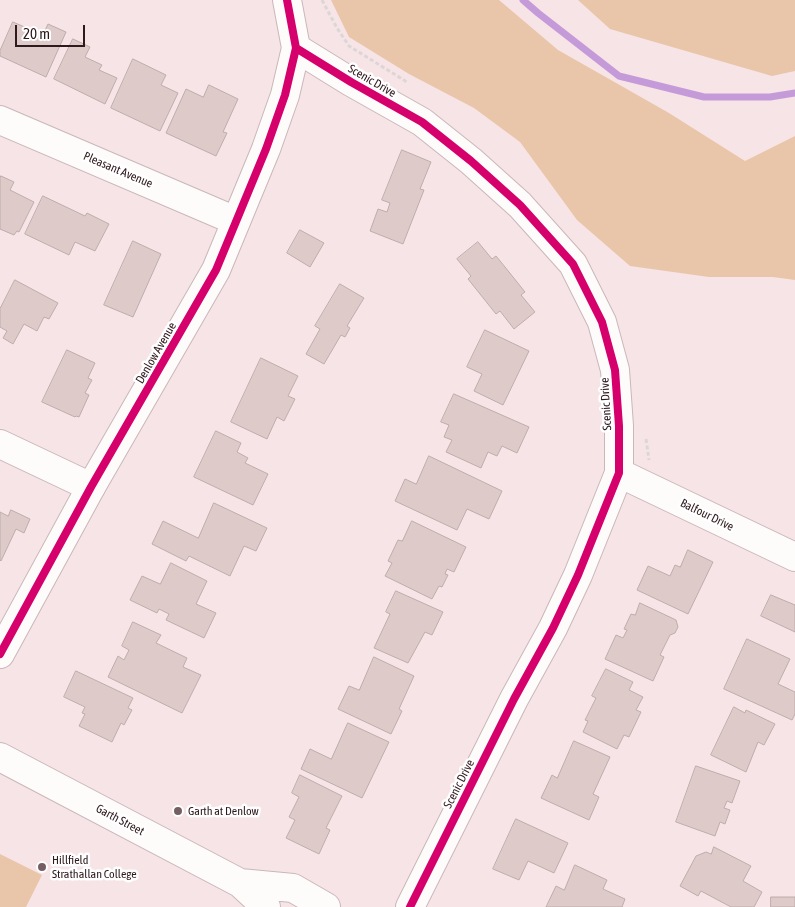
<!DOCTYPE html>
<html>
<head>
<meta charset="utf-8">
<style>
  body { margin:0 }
  #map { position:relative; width:795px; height:907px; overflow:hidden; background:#f7e4e6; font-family:"Asap Condensed",sans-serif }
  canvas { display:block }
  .scale { position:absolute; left:15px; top:25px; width:70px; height:22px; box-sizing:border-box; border:2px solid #2e191c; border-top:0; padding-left:6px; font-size:15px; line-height:18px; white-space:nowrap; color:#2e191c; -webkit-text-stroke:4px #fff; paint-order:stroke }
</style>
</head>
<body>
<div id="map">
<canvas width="795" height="907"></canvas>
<div class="scale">20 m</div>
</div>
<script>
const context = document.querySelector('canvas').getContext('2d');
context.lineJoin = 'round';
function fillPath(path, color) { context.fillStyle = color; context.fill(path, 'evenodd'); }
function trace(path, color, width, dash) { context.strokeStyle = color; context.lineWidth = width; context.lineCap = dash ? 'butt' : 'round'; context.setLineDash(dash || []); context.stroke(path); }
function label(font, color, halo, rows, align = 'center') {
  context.font = font + ' "Asap Condensed",sans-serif'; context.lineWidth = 5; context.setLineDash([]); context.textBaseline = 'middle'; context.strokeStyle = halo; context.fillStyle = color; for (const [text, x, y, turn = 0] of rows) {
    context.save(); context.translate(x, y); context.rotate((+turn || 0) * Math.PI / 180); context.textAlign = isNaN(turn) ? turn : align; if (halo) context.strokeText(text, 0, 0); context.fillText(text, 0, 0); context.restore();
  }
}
fillPath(new Path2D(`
  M 331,0 L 499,0 L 558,50 L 669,113 L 745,161 L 795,136 L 795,280 L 773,277 L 709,277 L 630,266 L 577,220 L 520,142 L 474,108 L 409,74 L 349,37 Z
  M 578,0 L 795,0 L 795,71 L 772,76 L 610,29 Z
  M 0,854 L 42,875 L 26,907 L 0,907 Z`), '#e9c6a9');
trace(new Path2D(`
  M 523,0 L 538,13 L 619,76 L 704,97 L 770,97 L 795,93`), '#c59ad9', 7);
const building = new Path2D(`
  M 13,22 L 43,35 L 48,24 L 66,32 L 46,77 L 0,56 L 0,51 Z
  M 73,39 L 90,47 L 85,57 L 102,65 L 99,70 L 117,78 L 105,104 L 54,79 Z
  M 133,59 L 166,75 L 161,85 L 178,93 L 160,131 L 111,108 Z
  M 209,85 L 238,99 L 223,132 L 227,133 L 216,156 L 166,133 L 186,89 L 203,97 Z
  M 402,150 L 431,162 L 420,189 L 424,190 L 403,244 L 370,231 L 378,209 L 387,212 L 390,203 L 382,200 Z
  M 1,176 L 14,182 L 10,190 L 34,202 L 19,232 L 17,231 L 14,235 L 0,229 L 0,179 Z
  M 43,196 L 85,216 L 87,213 L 109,224 L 95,251 L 75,242 L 69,255 L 25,234 Z
  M 300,230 L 324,243 L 310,267 L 287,253 Z
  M 133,241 L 161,254 L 133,317 L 104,305 Z
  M 478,242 L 492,259 L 496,256 L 505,267 L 525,292 L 521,295 L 535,312 L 514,329 L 500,311 L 496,314 L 468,279 L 471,276 L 457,259 Z
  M 15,280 L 58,303 L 49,319 L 44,317 L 37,331 L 24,324 L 13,344 L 3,338 L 7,331 L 0,327 L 0,309 Z
  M 340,284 L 364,298 L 347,326 L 350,328 L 345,337 L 341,335 L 324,364 L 306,354 L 320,329 L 315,326 Z
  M 485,330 L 529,351 L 503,405 L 474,391 L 482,374 L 467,367 Z
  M 67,350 L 95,363 L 88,378 L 92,380 L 85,393 L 89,395 L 79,417 L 76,416 L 75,417 L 42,402 Z
  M 261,358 L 298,376 L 288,396 L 295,399 L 284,421 L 277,417 L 267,439 L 231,422 Z
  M 454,394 L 529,427 L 517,453 L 502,446 L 497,456 L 488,452 L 481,468 L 446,452 L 452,440 L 444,437 L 449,425 L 441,422 Z
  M 216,431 L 241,443 L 237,452 L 248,458 L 245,463 L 268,474 L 253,505 L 194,477 Z
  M 429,456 L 502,491 L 489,519 L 467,509 L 457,530 L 395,501 L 405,479 L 416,484 Z
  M 214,503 L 267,528 L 256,551 L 244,546 L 230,576 L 189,556 L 186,561 L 152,544 L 163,521 L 198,538 Z
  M 11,510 L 30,519 L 24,533 L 16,529 L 1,561 L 0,560 L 0,512 L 8,516 Z
  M 412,521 L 466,547 L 454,572 L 447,569 L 445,574 L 448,575 L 442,587 L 439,586 L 432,599 L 385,576 L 392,563 L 388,561 L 398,540 L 402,541 Z
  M 688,550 L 713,562 L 688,614 L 637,590 L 648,566 L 670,576 L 675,565 L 680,567 Z
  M 171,563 L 207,581 L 196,604 L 216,613 L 204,638 L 166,620 L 169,614 L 159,609 L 157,613 L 130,600 L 142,576 L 160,584 Z
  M 396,591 L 443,612 L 432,635 L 425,632 L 408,663 L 374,648 L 390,614 L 386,612 Z
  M 771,595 L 795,605 L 795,632 L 761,616 Z
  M 640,603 L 676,620 L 678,627 L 675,633 L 670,635 L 660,655 L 664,657 L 653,681 L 605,659 L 616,635 L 623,638 L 627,630 L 624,629 L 631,614 L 635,615 Z
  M 133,622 L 161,635 L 156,643 L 187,658 L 183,667 L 201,675 L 182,713 L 108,677 L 118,656 L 124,660 L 129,650 L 122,646 Z
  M 747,639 L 790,659 L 778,684 L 795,692 L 795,714 L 792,720 L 724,689 Z
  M 374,657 L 414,676 L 399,709 L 402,711 L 391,734 L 338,709 L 349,686 L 359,690 Z
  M 606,669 L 633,682 L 629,690 L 643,697 L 636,710 L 641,712 L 629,737 L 624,735 L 617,749 L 583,732 L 588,721 L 585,720 L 596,698 L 592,696 Z
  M 76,671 L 133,698 L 128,708 L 132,710 L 124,725 L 121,723 L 112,742 L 79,726 L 85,714 L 82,713 L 85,707 L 64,697 Z
  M 734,707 L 745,713 L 746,710 L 775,724 L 764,745 L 758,742 L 746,772 L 711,755 Z
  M 348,723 L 389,742 L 362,798 L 301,769 L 310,749 L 331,759 Z
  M 574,741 L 610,757 L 593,794 L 599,797 L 589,820 L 541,798 L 552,775 L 557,778 Z
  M 696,766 L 740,781 L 732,803 L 727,801 L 724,808 L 730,810 L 725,824 L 720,822 L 715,836 L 676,822 Z
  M 300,775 L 342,796 L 326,828 L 330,830 L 319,854 L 286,838 L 295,820 L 289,817 L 299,797 L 292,793 Z
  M 516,819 L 568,843 L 554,873 L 528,861 L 519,880 L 493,869 Z
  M 714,847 L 751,866 L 743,881 L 762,892 L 754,907 L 731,907 L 701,891 L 698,896 L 680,886 L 696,856 L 706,852 L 711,854 Z
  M 575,865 L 607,880 L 603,889 L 625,899 L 622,907 L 546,907 L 556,886 L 564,890 Z
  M 771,897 L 795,897 L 795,907 L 771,907 Z`);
fillPath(building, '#ddcac9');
trace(building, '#beacab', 1);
const street = new Path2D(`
  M 0,120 L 236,221
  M 0,444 L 91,487
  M 619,473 L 795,557`);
const secondary = new Path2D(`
  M 296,48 L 351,82 L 422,122 L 471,161 L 520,205 L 573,264 L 602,322 L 615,370 L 619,426 L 619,473 L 578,575 L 553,628 L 514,699 L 410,907
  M 0,654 L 91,487 L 216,270 L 266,149 L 285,95 L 296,48 L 287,0
  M 0,757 L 240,883 L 266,907
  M 240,883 L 293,888 L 326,907`);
trace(street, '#cab7b9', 30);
trace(secondary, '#cab7b9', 30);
trace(new Path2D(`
  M 322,0 L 337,28 L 349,46 L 407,82
  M 646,439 L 649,460`), '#dcd6d7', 3, [4, 2.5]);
trace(street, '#fefbfb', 28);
trace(secondary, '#fefbfb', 28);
trace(new Path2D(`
  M 296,48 L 351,82 L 422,122 L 471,161 L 520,205 L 573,264 L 602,322 L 615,370 L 619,426 L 619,473 L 578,575 L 553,628 L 514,699 L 410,907
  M 0,654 L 91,487 L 216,270 L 266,149 L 285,95 L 296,48 L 287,0`), '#d6006c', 8);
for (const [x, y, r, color] of [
  [178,811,5,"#746063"],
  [42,867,5,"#746063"]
]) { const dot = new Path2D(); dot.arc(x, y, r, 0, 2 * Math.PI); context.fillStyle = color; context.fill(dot); trace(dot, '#fff', 2); }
label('12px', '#2e191c', '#fff', [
  ["Scenic Drive",372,81,30],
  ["Pleasant Avenue",118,170,23],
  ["Denlow Avenue",156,353,-60],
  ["Scenic Drive",606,404,-93],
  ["Balfour Drive",707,515,26],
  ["Scenic Drive",459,784,-63],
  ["Garth Street",120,820,28]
]);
label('12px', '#2e191c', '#fff', [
  ["Garth at Denlow",188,811],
  ["Hillfield",52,860],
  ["Strathallan College",52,874]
], 'left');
</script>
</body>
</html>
